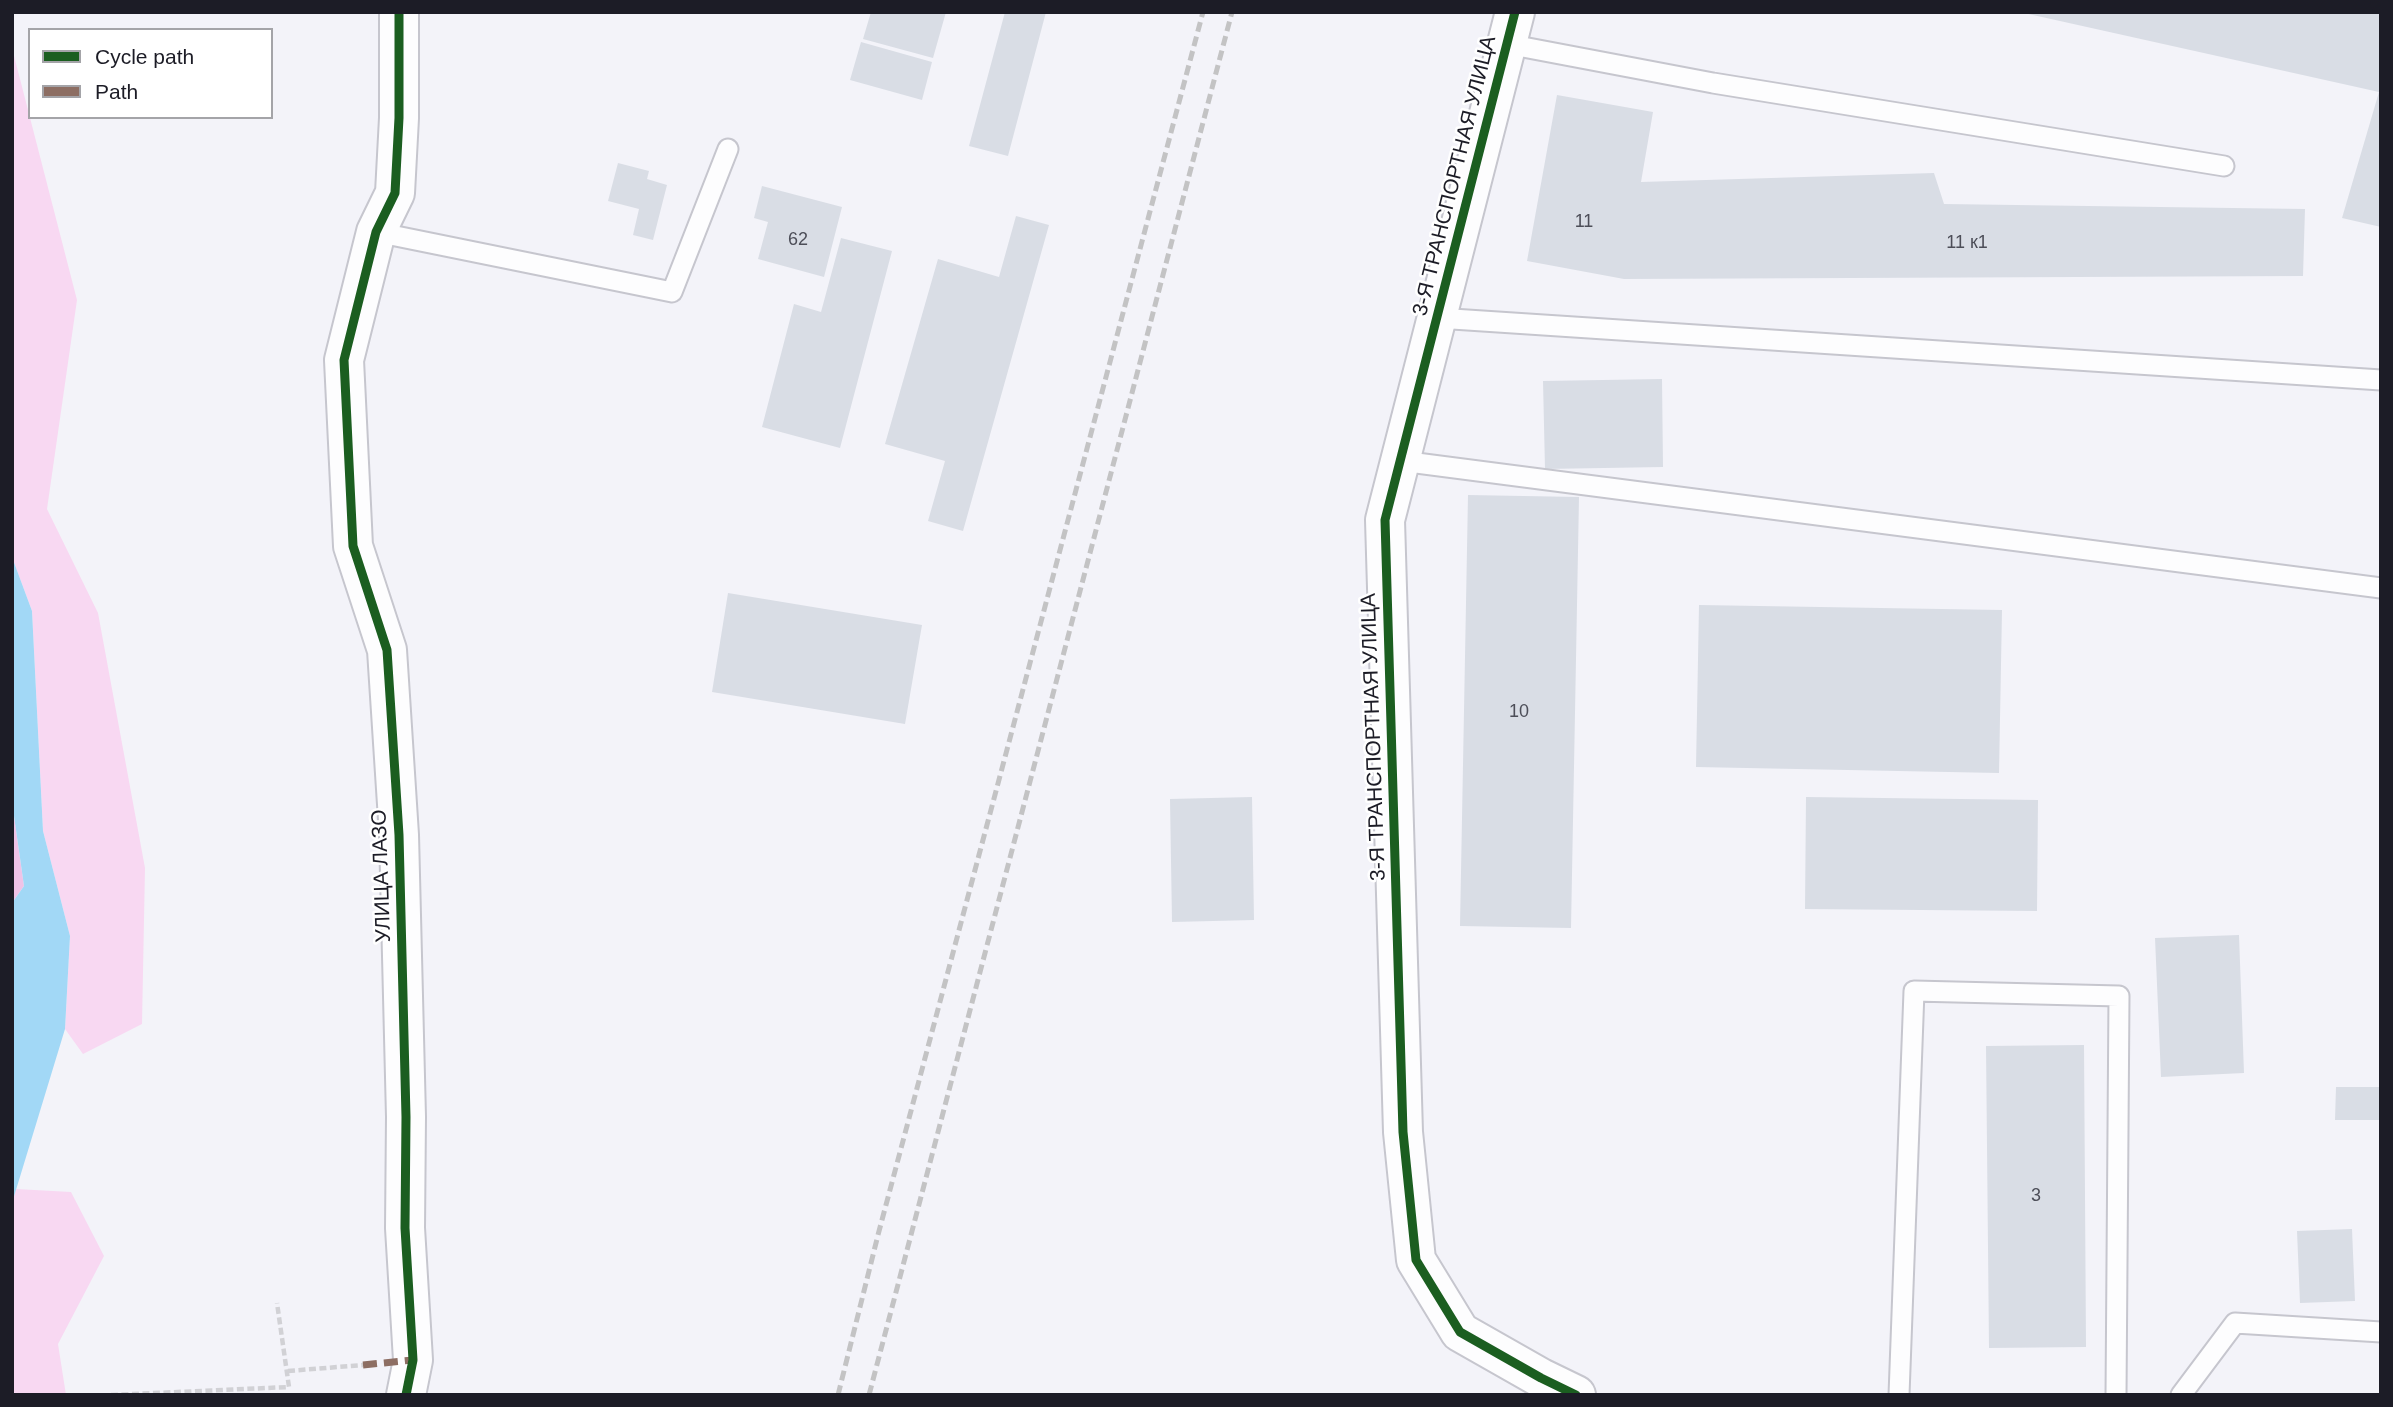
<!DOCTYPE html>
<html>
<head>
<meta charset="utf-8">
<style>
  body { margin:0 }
  #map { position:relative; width:2393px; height:1407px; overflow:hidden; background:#f3f3f9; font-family:Helvetica,sans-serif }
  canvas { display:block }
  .frame { position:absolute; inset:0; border:14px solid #1c1c26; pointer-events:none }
  .legend { position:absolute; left:28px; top:28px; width:245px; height:91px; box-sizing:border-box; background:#fff; border:2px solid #a4a4a8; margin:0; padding:9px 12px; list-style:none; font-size:21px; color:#1c1c26 }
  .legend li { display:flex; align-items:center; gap:14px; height:35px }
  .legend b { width:35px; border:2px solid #a4a4a8 }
</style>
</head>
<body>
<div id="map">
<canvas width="2393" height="1407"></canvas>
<div class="frame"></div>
<ul class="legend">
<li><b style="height:9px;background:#1b5e20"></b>Cycle path</li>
<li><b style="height:9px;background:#8d6e63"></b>Path</li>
</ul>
</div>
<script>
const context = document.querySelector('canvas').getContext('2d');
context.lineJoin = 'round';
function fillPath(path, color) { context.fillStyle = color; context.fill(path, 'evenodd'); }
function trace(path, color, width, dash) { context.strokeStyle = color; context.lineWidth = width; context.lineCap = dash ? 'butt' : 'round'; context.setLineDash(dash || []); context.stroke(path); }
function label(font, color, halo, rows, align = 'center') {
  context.font = font + ' Helvetica,sans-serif'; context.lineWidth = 5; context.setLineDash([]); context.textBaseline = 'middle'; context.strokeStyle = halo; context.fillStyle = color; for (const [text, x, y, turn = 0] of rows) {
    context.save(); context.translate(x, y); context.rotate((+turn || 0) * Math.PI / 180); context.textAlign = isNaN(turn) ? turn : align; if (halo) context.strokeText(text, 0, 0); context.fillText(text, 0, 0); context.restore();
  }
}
fillPath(new Path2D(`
  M 12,48 L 77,300 L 47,509 L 98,613 L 145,868 L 142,1024 L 83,1054 L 65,1029 L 70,936 L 43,831 L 32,611 L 12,557 Z
  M 16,1189 L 71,1192 L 104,1256 L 58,1344 L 66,1395 L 12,1395 L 12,1203 Z`), '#f8d8f2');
fillPath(new Path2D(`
  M 12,802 L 24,886 L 12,903 Z`), '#efc3e7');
fillPath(new Path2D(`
  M 12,557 L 32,611 L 43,831 L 70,936 L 65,1029 L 12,1203 L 12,903 L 24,886 L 12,802 Z`), '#a2d8f6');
fillPath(new Path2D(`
  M 871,12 L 946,12 L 933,58 L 863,39 Z
  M 1005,12 L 1046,12 L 1008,156 L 969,146 Z
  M 2024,12 L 2381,12 L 2379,92 L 2024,13 Z
  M 861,42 L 932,62 L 922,100 L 850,80 Z
  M 2379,92 L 2381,92 L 2381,227 L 2342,218 Z
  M 1557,95 L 1653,112 L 1641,182 L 1934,173 L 1944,204 L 2305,209 L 2303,276 L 1624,279 L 1527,261 Z
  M 618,163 L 649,171 L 647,179 L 667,185 L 653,240 L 633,235 L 639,209 L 608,201 Z
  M 762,186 L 842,207 L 824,277 L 758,259 L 768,222 L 754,218 Z
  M 1016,216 L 1049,225 L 963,531 L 928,521 L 945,461 L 885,444 L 938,259 L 999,277 Z
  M 841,238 L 892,251 L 840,448 L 762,427 L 794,304 L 821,312 Z
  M 1662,379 L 1663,467 L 1545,469 L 1543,381 Z
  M 1468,495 L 1579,497 L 1571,928 L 1460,926 Z
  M 728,593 L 922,625 L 905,724 L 712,692 Z
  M 1699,605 L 2002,610 L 1999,773 L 1696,767 Z
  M 1252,797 L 1254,920 L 1172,922 L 1170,799 Z
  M 1806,797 L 2038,800 L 2037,911 L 1805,909 Z
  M 2239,935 L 2244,1073 L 2161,1077 L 2155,938 Z
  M 2084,1045 L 2086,1347 L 1989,1348 L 1986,1046 Z
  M 2336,1087 L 2381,1087 L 2381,1120 L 2335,1120 Z
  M 2352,1229 L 2355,1301 L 2300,1303 L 2297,1231 Z`), '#d9dde5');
const service = new Path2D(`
  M 1507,44 L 1713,83 L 2224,166
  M 376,232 L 672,292 L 728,149
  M 1437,318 L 2381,380
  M 1401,461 L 2381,588
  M 1899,1395 L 1914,991 L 2119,996 L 2116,1395
  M 2181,1395 L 2235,1323 L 2381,1332`);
const minor = new Path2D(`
  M 399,12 L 399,118 L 395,193 L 376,232 L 344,360 L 353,546 L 387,650 L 399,835 L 406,1117 L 405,1228 L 413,1360 L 406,1395`);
const tertiary = new Path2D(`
  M 1515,12 L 1385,520 L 1403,1132 L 1416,1260 L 1460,1332 L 1541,1378 L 1576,1395`);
trace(service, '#c6c6ce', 23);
trace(minor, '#c6c6ce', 42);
trace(tertiary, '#c6c6ce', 42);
trace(new Path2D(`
  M 288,1371 L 363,1365
  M 111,1395 L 289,1387 L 277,1303`), '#d1d1d5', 4.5, [7, 3.5]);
trace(service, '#fdfdfe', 19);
trace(minor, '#fdfdfe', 38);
trace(tertiary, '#fdfdfe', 38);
trace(new Path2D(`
  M 838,1395 L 878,1235 L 1203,12
  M 869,1395 L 1232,12`), '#c3c3c4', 5, [10, 5]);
trace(new Path2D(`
  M 363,1365 L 413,1360`), '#8d6e63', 7, [14, 7]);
trace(new Path2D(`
  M 399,12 L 399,118 L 395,193 L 376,232 L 344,360 L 353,546 L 387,650 L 399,835 L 406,1117 L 405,1228 L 413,1360 L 406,1395
  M 1515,12 L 1385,520 L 1403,1132 L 1416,1260 L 1460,1332 L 1541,1378 L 1576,1395`), '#1b5e20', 9);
label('18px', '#4d4e58', null, [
  ["11",1584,222],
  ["62",798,240],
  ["11 к1",1967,243],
  ["10",1519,712],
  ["3",2036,1196]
]);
label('21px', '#1c1c26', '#fff', [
  ["3-Я ТРАНСПОРТНАЯ УЛИЦА",1455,176,-76],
  ["3-Я ТРАНСПОРТНАЯ УЛИЦА",1374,737,-92],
  ["УЛИЦА ЛАЗО",382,876,-92]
]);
</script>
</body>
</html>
